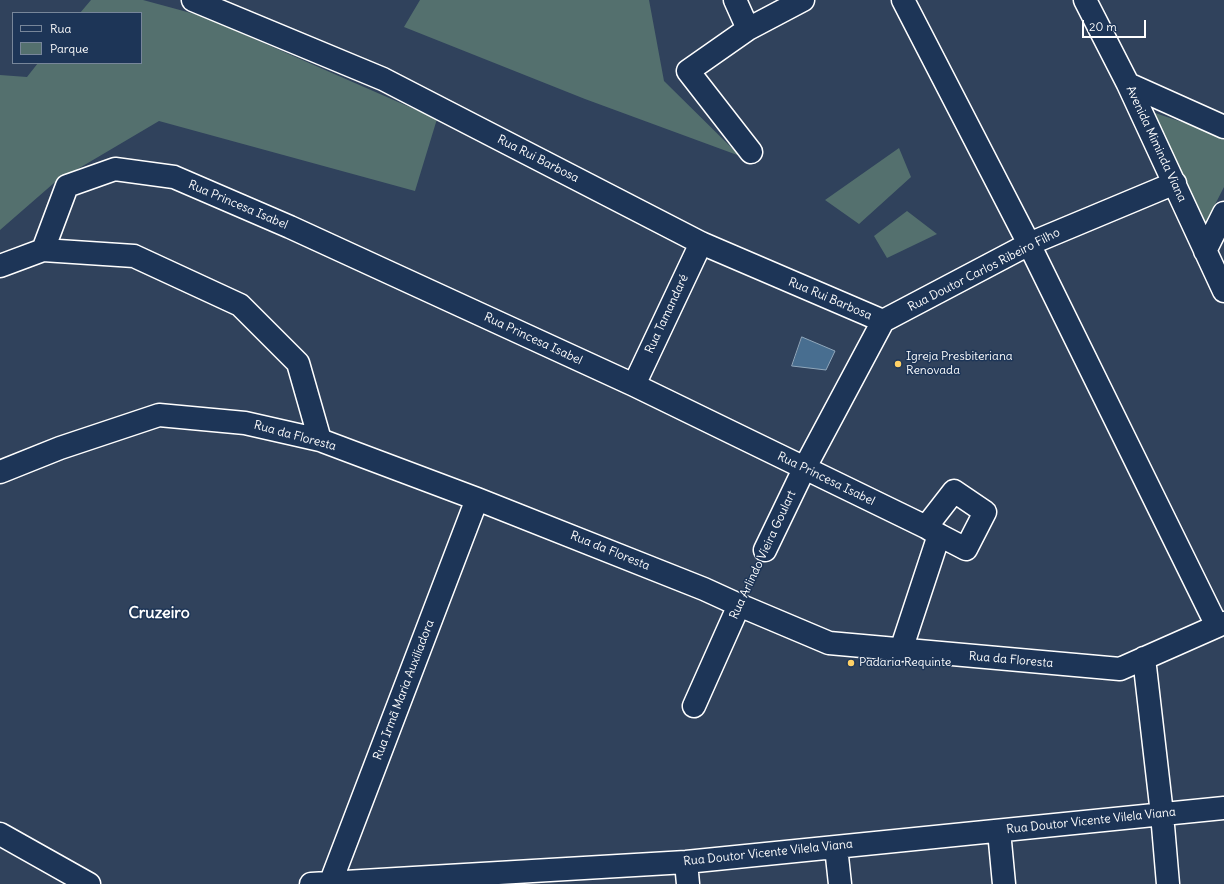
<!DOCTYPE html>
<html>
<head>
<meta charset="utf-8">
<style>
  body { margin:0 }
  #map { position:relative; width:1224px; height:884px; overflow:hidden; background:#30425c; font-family:Delius,sans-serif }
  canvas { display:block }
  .legend { position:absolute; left:12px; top:12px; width:130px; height:52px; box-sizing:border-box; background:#1d3557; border:1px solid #77869a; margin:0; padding:5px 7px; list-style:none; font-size:12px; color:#fff }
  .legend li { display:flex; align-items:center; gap:8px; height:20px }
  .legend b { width:20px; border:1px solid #77869a }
  .scale { position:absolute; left:1082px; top:20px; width:64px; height:18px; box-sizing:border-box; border:2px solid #fff; border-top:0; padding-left:5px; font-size:12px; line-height:14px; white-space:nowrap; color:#fff; -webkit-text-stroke:3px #1d3557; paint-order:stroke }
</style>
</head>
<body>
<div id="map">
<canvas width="1224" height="884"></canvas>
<ul class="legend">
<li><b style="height:5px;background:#1d3557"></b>Rua</li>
<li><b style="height:11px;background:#54706e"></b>Parque</li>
</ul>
<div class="scale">20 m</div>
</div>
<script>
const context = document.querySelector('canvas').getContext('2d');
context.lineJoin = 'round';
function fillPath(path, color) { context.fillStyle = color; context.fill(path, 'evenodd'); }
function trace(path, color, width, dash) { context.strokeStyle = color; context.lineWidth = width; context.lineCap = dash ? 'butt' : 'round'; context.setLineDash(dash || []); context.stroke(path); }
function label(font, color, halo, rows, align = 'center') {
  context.font = font + ' Delius,sans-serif'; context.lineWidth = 3; context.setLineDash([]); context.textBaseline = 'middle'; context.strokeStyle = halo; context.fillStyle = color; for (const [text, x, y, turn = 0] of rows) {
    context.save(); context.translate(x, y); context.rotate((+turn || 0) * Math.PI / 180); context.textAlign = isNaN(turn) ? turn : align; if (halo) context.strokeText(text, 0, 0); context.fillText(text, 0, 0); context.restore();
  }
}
fillPath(new Path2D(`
  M 91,0 L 143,0 L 202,16 L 437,119 L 415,191 L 159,121 L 54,183 L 0,230 L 0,75 L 27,77 L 38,63 L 141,63 L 141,13 L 80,13 Z
  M 420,0 L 649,0 L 664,81 L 740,156 L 585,99 L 404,27 Z
  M 1146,110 L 1224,136 L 1224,187 L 1202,230 Z
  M 899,148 L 911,177 L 859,224 L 825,200 Z
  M 907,211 L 937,234 L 887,258 L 874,236 Z`), '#54706e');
const water = new Path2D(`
  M 802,337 L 835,351 L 826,370 L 792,366 Z`);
fillPath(water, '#486e90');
trace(water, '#91a8bc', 1);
const street = new Path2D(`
  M 193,0 L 383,79 L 701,243 L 883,321
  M 735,0 L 748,29 L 803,0
  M 903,0 L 1029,244 L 1217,626
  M 1085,0 L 1128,84 L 1224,291
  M 748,29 L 688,71 L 751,152
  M 1128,84 L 1224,127
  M 43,250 L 67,186 L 115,169 L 174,177 L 290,227 L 634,385 L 926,527 L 939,535 L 901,650
  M 1205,251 L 1224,213
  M 0,266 L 43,250 L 134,256 L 240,305 L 298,363 L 320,440
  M 883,321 L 1029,244 L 1175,183
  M 634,385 L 701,243
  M 0,472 L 60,448 L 159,415 L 245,423 L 320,440 L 477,499 L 704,589 L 739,605 L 829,643 L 1120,669 L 1224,623
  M 926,527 L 954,491 L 985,512 L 966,549 L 939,535
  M 765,550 L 804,469 L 883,321
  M 1144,658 L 1162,814 L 1168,884
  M 694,706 L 739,605
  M 999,831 L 1004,884
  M 0,834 L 89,884
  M 836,847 L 840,884
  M 686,862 L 688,884
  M 311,884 L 686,862 L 1224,808
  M 330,884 L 477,499`);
trace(street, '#fff', 25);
trace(new Path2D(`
  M 748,586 L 757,569`), '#fff', 2.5, [4, 3]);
trace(street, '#1d3557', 22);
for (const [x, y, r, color] of [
  [898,364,4,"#ffd166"],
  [851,663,4,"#ffd166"]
]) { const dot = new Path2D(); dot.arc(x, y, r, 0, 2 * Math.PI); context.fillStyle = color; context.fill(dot); trace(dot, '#1d3557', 1.5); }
label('12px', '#fff', '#1d3557', [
  ["Avenida Miminda Viana",1156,144,65],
  ["Rua Rui Barbosa",538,159,27],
  ["Rua Princesa Isabel",238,205,23],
  ["Rua Doutor Carlos Ribeiro Filho",984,270,-27],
  ["Rua Rui Barbosa",830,299,23],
  ["Rua Tamandaré",667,314,-65],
  ["Rua Princesa Isabel",533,339,25],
  ["Rua da Floresta",295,436,15],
  ["Rua Princesa Isabel",826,479,26],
  ["Rua da Floresta",610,551,22],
  ["Rua Arlindo Vieira Goulart",763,555,-65],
  ["Rua da Floresta",1011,660,5],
  ["Rua Irmã Maria Auxiliadora",404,690,-69],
  ["Rua Doutor Vicente Vilela Viana",1091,821,-6],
  ["Rua Doutor Vicente Vilela Viana",768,853,-6]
]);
label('12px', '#fff', '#1d3557', [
  ["Igreja Presbiteriana",906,357],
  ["Renovada",906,371],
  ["Padaria Requinte",859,663]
], 'left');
label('bold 16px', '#fff', '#1d3557', [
  ["Cruzeiro",159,613]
]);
</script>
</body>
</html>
